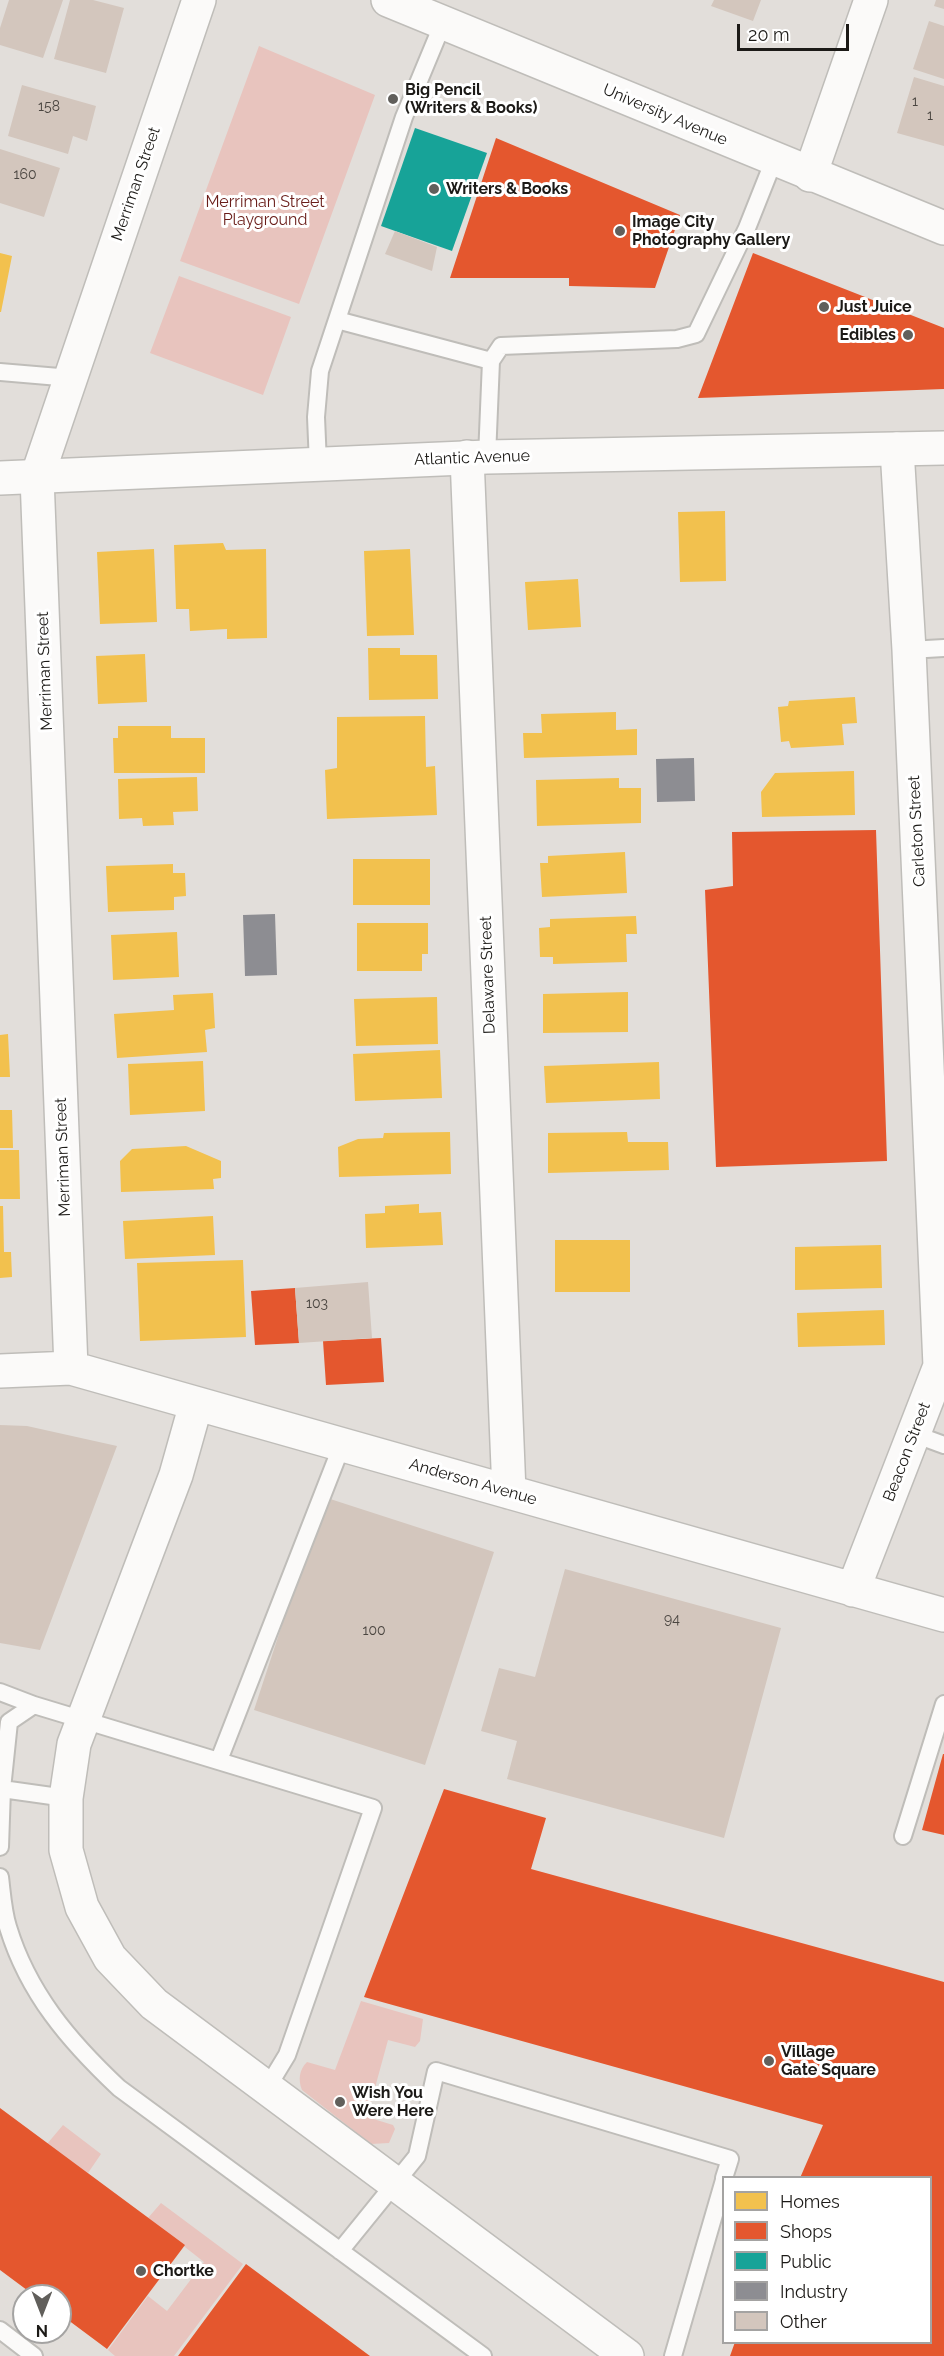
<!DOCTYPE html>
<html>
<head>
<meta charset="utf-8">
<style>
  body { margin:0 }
  #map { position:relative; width:944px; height:2356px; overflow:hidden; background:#e2deda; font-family:Raleway,sans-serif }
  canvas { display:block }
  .legend { position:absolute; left:722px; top:2176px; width:210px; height:168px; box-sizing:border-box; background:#fff; border:2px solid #a4a3a2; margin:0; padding:8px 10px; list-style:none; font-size:18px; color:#1c1a17 }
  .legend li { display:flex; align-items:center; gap:12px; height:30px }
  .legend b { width:30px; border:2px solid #a4a3a2 }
  .north { position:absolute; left:12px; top:2284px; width:60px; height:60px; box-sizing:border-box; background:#fff; border:2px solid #a4a3a2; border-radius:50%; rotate:180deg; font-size:16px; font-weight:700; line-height:24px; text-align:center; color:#1c1a17 }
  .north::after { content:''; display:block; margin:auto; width:21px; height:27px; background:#615f5b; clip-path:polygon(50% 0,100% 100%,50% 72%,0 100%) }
  .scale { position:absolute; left:737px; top:24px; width:112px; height:27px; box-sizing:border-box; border:3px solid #1c1a17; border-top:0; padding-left:8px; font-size:18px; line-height:21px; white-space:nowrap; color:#1c1a17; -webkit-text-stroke:4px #fff; paint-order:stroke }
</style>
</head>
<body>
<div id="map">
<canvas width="944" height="2356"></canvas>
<ul class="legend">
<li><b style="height:16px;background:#f2c14e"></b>Homes</li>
<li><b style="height:16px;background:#e4572e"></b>Shops</li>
<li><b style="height:16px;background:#17a398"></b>Public</li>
<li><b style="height:16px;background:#8d8d92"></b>Industry</li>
<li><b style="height:16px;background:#d3c6bd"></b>Other</li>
</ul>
<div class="north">N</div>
<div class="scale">20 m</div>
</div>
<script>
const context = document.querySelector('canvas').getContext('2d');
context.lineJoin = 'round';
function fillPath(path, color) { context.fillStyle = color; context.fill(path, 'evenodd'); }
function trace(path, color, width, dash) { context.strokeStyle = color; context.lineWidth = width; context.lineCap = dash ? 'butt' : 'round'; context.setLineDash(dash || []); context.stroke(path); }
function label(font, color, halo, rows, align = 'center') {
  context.font = font + ' Raleway,sans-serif'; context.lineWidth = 6; context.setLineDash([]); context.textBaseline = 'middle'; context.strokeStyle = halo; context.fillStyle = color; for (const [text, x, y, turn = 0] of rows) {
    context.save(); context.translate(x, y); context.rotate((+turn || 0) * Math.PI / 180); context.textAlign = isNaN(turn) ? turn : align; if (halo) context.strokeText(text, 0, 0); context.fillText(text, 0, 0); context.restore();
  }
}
fillPath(new Path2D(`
  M 259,46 L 375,95 L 299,304 L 180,261 Z
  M 179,276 L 291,317 L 263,395 L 150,353 Z
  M 361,2001 L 423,2019 L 420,2041 L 415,2047 L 388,2040 L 367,2117 L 393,2125 L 395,2129 L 389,2143 L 371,2144 L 302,2090 C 298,2080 299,2070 307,2062 L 335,2070 Z
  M 63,2125 L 101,2154 L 88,2173 L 47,2144 Z
  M 161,2203 L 243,2264 L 174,2356 L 115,2356 L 108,2350 L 148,2296 L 167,2311 L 204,2262 L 148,2218 Z`), '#e8c4be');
fillPath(new Path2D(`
  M 0,253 L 12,256 L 1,312 L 0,312 Z
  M 725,511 L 726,581 L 680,582 L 678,512 Z
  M 223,543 L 226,550 L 266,549 L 267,638 L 227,639 L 227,629 L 190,631 L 189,609 L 176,609 L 174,545 Z
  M 154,549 L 157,622 L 100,624 L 97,552 Z
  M 410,549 L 414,635 L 367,636 L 364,551 Z
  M 578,579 L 581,627 L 528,630 L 525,582 Z
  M 368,648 L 400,648 L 400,655 L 437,655 L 438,699 L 369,700 Z
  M 145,654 L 147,702 L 98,704 L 96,656 Z
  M 855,697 L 857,723 L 842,724 L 844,745 L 791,748 L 789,741 L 781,742 L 778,707 L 788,706 L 789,701 Z
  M 616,712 L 616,730 L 637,729 L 637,755 L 524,758 L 523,733 L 542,733 L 541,714 Z
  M 425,716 L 426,767 L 435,766 L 437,815 L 327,819 L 325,770 L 337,768 L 337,717 Z
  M 118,726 L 171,726 L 171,738 L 205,738 L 205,773 L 114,773 L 113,738 L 118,738 Z
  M 854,771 L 855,815 L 762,817 L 761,792 L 775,773 Z
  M 197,777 L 198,811 L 173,812 L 174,825 L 143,826 L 142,818 L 119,819 L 118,779 Z
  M 619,778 L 619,788 L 641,788 L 641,823 L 537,826 L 536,780 Z
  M 625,852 L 627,893 L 542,897 L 540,863 L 548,863 L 548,856 Z
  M 353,859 L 430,859 L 430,905 L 353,905 Z
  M 173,864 L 173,873 L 185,873 L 186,896 L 174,897 L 174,910 L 108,912 L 106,866 Z
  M 636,916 L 637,934 L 626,934 L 627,962 L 553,964 L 553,957 L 540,957 L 539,928 L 550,927 L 550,919 Z
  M 357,923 L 428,923 L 428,954 L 422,954 L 422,971 L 357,971 Z
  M 177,932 L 179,977 L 113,980 L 111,935 Z
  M 628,992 L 628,1032 L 543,1033 L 543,994 Z
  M 213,993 L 215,1028 L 205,1030 L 207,1052 L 117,1058 L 114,1014 L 174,1010 L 173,995 Z
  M 437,997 L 438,1044 L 356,1046 L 354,999 Z
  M 8,1034 L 10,1077 L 0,1077 L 0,1035 Z
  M 440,1050 L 442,1098 L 355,1101 L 353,1054 Z
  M 203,1061 L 205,1111 L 130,1115 L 128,1064 Z
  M 659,1062 L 660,1099 L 546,1103 L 544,1066 Z
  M 0,1110 L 12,1110 L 13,1148 L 0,1148 Z
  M 450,1132 L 451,1174 L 339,1177 L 338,1147 L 358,1139 L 383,1138 L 384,1133 Z
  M 627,1132 L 628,1142 L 668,1142 L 669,1170 L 548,1173 L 548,1133 Z
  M 186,1146 L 221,1161 L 221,1178 L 213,1179 L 214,1189 L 121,1192 L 120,1161 L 132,1149 Z
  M 0,1150 L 19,1150 L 20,1199 L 0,1199 Z
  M 419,1204 L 419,1213 L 441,1212 L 443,1245 L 366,1248 L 365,1214 L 385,1213 L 385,1206 Z
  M 0,1206 L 3,1206 L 4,1252 L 11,1252 L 12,1277 L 0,1278 Z
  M 213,1216 L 215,1255 L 125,1259 L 123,1221 Z
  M 555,1240 L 630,1240 L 630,1292 L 555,1292 Z
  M 881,1245 L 882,1288 L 795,1290 L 795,1247 Z
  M 243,1260 L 246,1337 L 140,1341 L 137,1263 Z
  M 884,1310 L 885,1345 L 798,1347 L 797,1313 Z`), '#f2c14e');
fillPath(new Path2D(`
  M 496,138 L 680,215 L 655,288 L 569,286 L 569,278 L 450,278 Z
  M 753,253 L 944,328 L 944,389 L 698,398 Z
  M 876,830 L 887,1161 L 716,1167 L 705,890 L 733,886 L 732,832 Z
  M 295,1288 L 299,1343 L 255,1345 L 251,1291 Z
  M 381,1338 L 384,1382 L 326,1385 L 323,1341 Z
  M 943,1754 L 944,1754 L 944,1835 L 922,1830 Z
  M 444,1789 L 546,1818 L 531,1869 L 944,1982 L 944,2356 L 730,2356 L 735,2342 L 930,2342 L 930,2178 L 800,2178 L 823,2125 L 364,1997 Z
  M 0,2108 L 185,2245 L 107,2349 L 60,2314 L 60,2296 L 35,2296 L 0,2270 Z
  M 246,2264 L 370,2356 L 178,2356 Z`), '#e4572e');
fillPath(new Path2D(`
  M 415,128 L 487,153 L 452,251 L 381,226 Z`), '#17a398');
fillPath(new Path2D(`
  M 694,758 L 695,801 L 657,802 L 656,759 Z
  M 275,914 L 277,975 L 245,976 L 243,915 Z`), '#8d8d92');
fillPath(new Path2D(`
  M 9,0 L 63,0 L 43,58 L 0,45 L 0,28 Z
  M 70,0 L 93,0 L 124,8 L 106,73 L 54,59 Z
  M 714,0 L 761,0 L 753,21 L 711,6 Z
  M 936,0 L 944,0 L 944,9 L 934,6 Z
  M 929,21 L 944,26 L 944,79 L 913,69 Z
  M 914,77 L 944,86 L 944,146 L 897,133 Z
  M 22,85 L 96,106 L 87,141 L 73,136 L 68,154 L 8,136 Z
  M 0,149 L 60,168 L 44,217 L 0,203 Z
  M 395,231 L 437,247 L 432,271 L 385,254 Z
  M 368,1282 L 372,1338 L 299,1343 L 295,1288 Z
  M 0,1425 L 27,1426 L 117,1446 L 40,1650 L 0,1643 Z
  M 324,1497 L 494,1552 L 425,1765 L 254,1710 Z
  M 565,1569 L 781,1628 L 724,1838 L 507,1779 L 517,1741 L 481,1731 L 499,1668 L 535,1677 Z`), '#d3c6bd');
const service = new Path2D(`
  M 337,320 L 491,361
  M 0,372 L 71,378
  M 487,457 L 491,361 L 501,346 L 677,339 L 696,334 L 747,228 L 774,160
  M 318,464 L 316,417 L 320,371 L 404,117 L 443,23
  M 909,650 L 944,648
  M 914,1434 L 944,1445
  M 0,1692 L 34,1705
  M 219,1760 L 342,1445
  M 2,1789 L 66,1798
  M 903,1836 L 944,1704
  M 0,1847 L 2,1789 L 9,1722 L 34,1705 L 373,1808 L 287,2055 L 267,2088
  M 0,1877 C 2,1893 3,1911 8,1927 C 28,1993 69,2041 119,2088 L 483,2356
  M 340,2251 L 417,2156 L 436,2071 L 730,2159 L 724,2178
  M 0,2330 L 34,2356
  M 673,2356 L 724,2180`);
const minor = new Path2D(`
  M 467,457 L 509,1492
  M 71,1368 L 37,477 L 199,0
  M 0,1371 L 71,1368 L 944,1615
  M 196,1404 L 176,1475 L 74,1744 L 66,1798 L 66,1850 L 82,1907 L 110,1958 L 154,2004 L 627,2356
  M 853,1590 L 940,1366 L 909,650 L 897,449`);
const tertiary = new Path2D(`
  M 810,175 L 871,0`);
const secondary = new Path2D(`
  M 388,0 L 944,228
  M 0,478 L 487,457 L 944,448`);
trace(service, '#bfbdb9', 20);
trace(minor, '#bfbdb9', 36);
trace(tertiary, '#bfbdb9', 36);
trace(secondary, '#bfbdb9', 36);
trace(service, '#fbfaf9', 16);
trace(minor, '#fbfaf9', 33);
trace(tertiary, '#fbfaf9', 33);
trace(secondary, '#fbfaf9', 33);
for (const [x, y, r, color] of [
  [393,99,6,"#615f5b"],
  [434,189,6,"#615f5b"],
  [620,231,6,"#615f5b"],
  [824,307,6,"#615f5b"],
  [908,335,6,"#615f5b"],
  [769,2061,6,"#615f5b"],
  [340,2102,6,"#615f5b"],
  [141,2271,6,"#615f5b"]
]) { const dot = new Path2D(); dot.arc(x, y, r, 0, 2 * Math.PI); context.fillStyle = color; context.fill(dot); trace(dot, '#fff', 2); }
label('14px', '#4a4540', null, [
  ["1",915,102],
  ["158",49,107],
  ["1",930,116],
  ["160",25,175],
  ["103",317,1304],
  ["94",672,1620],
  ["100",374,1631]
]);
label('bold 16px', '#1c1a17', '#fff', [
  ["Big Pencil",405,90],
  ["(Writers & Books)",405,108],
  ["Writers & Books",446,189],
  ["Image City",632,222],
  ["Photography Gallery",632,240],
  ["Just Juice",836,307],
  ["Edibles",896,335,"right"],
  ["Village",781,2052],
  ["Gate Square",781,2070],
  ["Wish You",352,2093],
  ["Were Here",352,2111],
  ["Chortke",153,2271]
], 'left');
label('16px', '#1c1a17', '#fff', [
  ["University Avenue",665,115,23],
  ["Merriman Street",136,184,-71],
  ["Atlantic Avenue",472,458,-2],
  ["Merriman Street",45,671,-92],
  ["Carleton Street",917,831,-93],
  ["Delaware Street",488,975,-92],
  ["Merriman Street",63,1157,-92],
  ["Beacon Street",907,1452,-69],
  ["Anderson Avenue",473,1482,16]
]);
label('16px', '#691c18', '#fff', [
  ["Merriman Street",265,202],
  ["Playground",265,220]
]);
</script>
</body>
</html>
